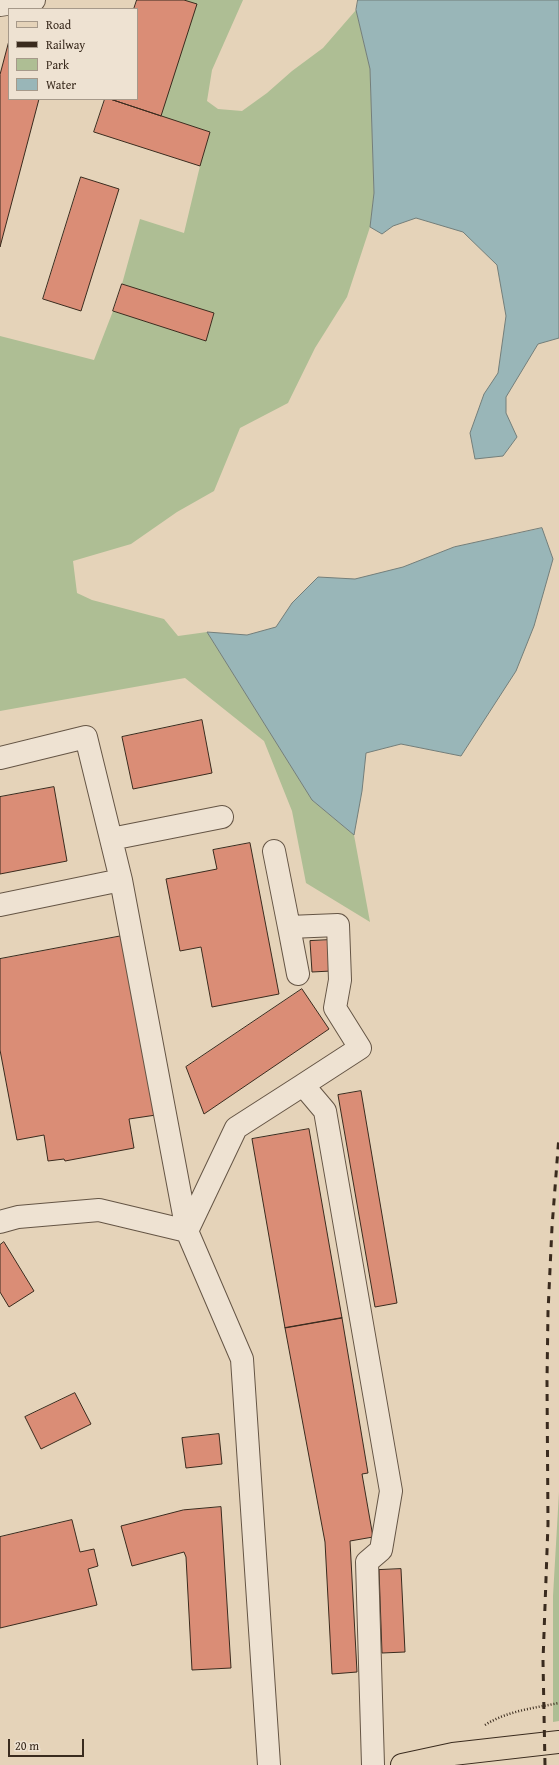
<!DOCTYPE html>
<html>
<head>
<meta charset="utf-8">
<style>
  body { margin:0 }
  #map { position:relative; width:559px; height:1765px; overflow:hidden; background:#e5d3b9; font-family:"Gentium Book Plus",serif }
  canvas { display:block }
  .legend { position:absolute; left:8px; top:8px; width:130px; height:92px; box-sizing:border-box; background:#eee2d2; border:1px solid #a6998a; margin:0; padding:5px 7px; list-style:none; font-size:12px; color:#3a2b1e }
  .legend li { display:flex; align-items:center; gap:8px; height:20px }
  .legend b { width:20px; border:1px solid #a6998a }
  .scale { position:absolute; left:8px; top:1739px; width:76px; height:18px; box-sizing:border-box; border:2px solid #3a2b1e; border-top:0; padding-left:5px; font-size:12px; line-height:14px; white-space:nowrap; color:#3a2b1e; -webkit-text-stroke:3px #eee2d2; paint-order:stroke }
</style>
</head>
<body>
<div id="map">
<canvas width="559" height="1765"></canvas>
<ul class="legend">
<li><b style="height:5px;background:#e5d3b9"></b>Road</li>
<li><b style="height:5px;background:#3a2b1e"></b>Railway</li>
<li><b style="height:11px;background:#aebe94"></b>Park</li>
<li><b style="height:11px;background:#99b6b8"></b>Water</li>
</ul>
<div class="scale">20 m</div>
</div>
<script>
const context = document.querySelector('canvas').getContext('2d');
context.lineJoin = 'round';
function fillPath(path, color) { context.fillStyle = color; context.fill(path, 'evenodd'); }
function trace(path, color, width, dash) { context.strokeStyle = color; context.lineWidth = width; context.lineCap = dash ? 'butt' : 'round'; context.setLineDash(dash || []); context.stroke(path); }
fillPath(new Path2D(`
  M 184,0 L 243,0 L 212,70 L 207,101 L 218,109 L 242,111 L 267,93 L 292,71 L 323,48 L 356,10 L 370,69 L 374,193 L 370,227 L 347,297 L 315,348 L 288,403 L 240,428 L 214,491 L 177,512 L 131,544 L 73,561 L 77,593 L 92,600 L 164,619 L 178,636 L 207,632 L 312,800 L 354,835 L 370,922 L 306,883 L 292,811 L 264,741 L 185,678 L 0,711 L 0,336 L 94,360 L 113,311 L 206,341 L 214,314 L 122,284 L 140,219 L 184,233 L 200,166 L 210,132 L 161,116 Z
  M 559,1492 L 559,1721 L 553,1722 L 553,1596 Z`), '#aebe94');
const water = new Path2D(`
  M 358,0 L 559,0 L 559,338 L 538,344 L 506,397 L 506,413 L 517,437 L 503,456 L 475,459 L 470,433 L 484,394 L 498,373 L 506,316 L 497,265 L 463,232 L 416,218 L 393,226 L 382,234 L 370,227 L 374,193 L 370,69 L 356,10 Z
  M 542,528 L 553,559 L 534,626 L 516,671 L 461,756 L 401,744 L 366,753 L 362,791 L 354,835 L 312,800 L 207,632 L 247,635 L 276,627 L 292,603 L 318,577 L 355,579 L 403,567 L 454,547 Z`);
fillPath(water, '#99b6b8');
trace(water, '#737e7a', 1);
const building = new Path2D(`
  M 137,0 L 184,0 L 197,4 L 161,116 L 110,99 L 137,99 L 137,9 L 134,9 Z
  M 9,41 L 9,99 L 39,99 L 0,247 L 0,75 Z
  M 105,99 L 110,99 L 210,132 L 200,166 L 94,132 Z
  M 81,177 L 119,189 L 81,311 L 43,299 Z
  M 122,284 L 214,313 L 206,341 L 113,311 Z
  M 202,720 L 212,773 L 133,789 L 122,737 Z
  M 54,787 L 67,861 L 0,874 L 0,797 Z
  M 250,843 L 279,994 L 212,1007 L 201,947 L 180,951 L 166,879 L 217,869 L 213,850 Z
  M 122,936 L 156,1115 L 129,1119 L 134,1148 L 65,1161 L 64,1159 L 48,1161 L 44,1135 L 17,1140 L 0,1050 L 0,959 Z
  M 330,940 L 331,971 L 312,972 L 310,941 Z
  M 302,989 L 329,1029 L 204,1114 L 186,1067 Z
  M 361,1091 L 397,1303 L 375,1307 L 338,1095 Z
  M 309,1129 L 342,1318 L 285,1328 L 252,1139 Z
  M 4,1242 L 34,1291 L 9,1307 L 0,1292 L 0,1245 Z
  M 342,1318 L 368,1473 L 362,1474 L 373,1537 L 350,1541 L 357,1672 L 332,1674 L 325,1542 L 285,1328 Z
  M 75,1393 L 91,1424 L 41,1449 L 25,1417 Z
  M 219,1434 L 222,1464 L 186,1468 L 182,1438 Z
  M 221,1507 L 231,1668 L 192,1670 L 186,1557 L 184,1552 L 132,1566 L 121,1526 L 183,1510 Z
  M 72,1520 L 80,1552 L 94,1549 L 98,1566 L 88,1569 L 97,1605 L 0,1628 L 0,1537 Z
  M 401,1569 L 405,1652 L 382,1653 L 379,1570 Z`);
fillPath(building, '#da8d76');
trace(building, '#3a2b1e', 1);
const minor = new Path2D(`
  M 0,5 L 34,0
  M 0,758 L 86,737 L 111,839
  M 222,817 L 111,839 L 121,880 L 187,1231 L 236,1128 L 303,1085 L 325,1111 L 391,1491 L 381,1550 L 367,1562 L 373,1765
  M 274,851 L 289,927
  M 0,905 L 121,880
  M 298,974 L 289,927 L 338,925 L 340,980 L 335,1008 L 360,1048 L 303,1085
  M 0,1222 L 18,1217 L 99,1210 L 187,1231 L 242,1359 L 269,1765`);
const major = new Path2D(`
  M 402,1765 L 453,1754 L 559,1742`);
trace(minor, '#655545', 24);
trace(major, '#3a2b1e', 24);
trace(new Path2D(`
  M 485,1725 C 507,1711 534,1708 559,1703`), '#3a2b1e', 2.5, [1, 2]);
trace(minor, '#eee2d2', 22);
trace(major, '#e5d3b9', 22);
trace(new Path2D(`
  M 545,1765 L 543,1661 L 548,1524 L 547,1381 L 548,1312 L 552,1227 L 559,1136`), '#3a2b1e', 3, [7, 7]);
</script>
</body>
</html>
